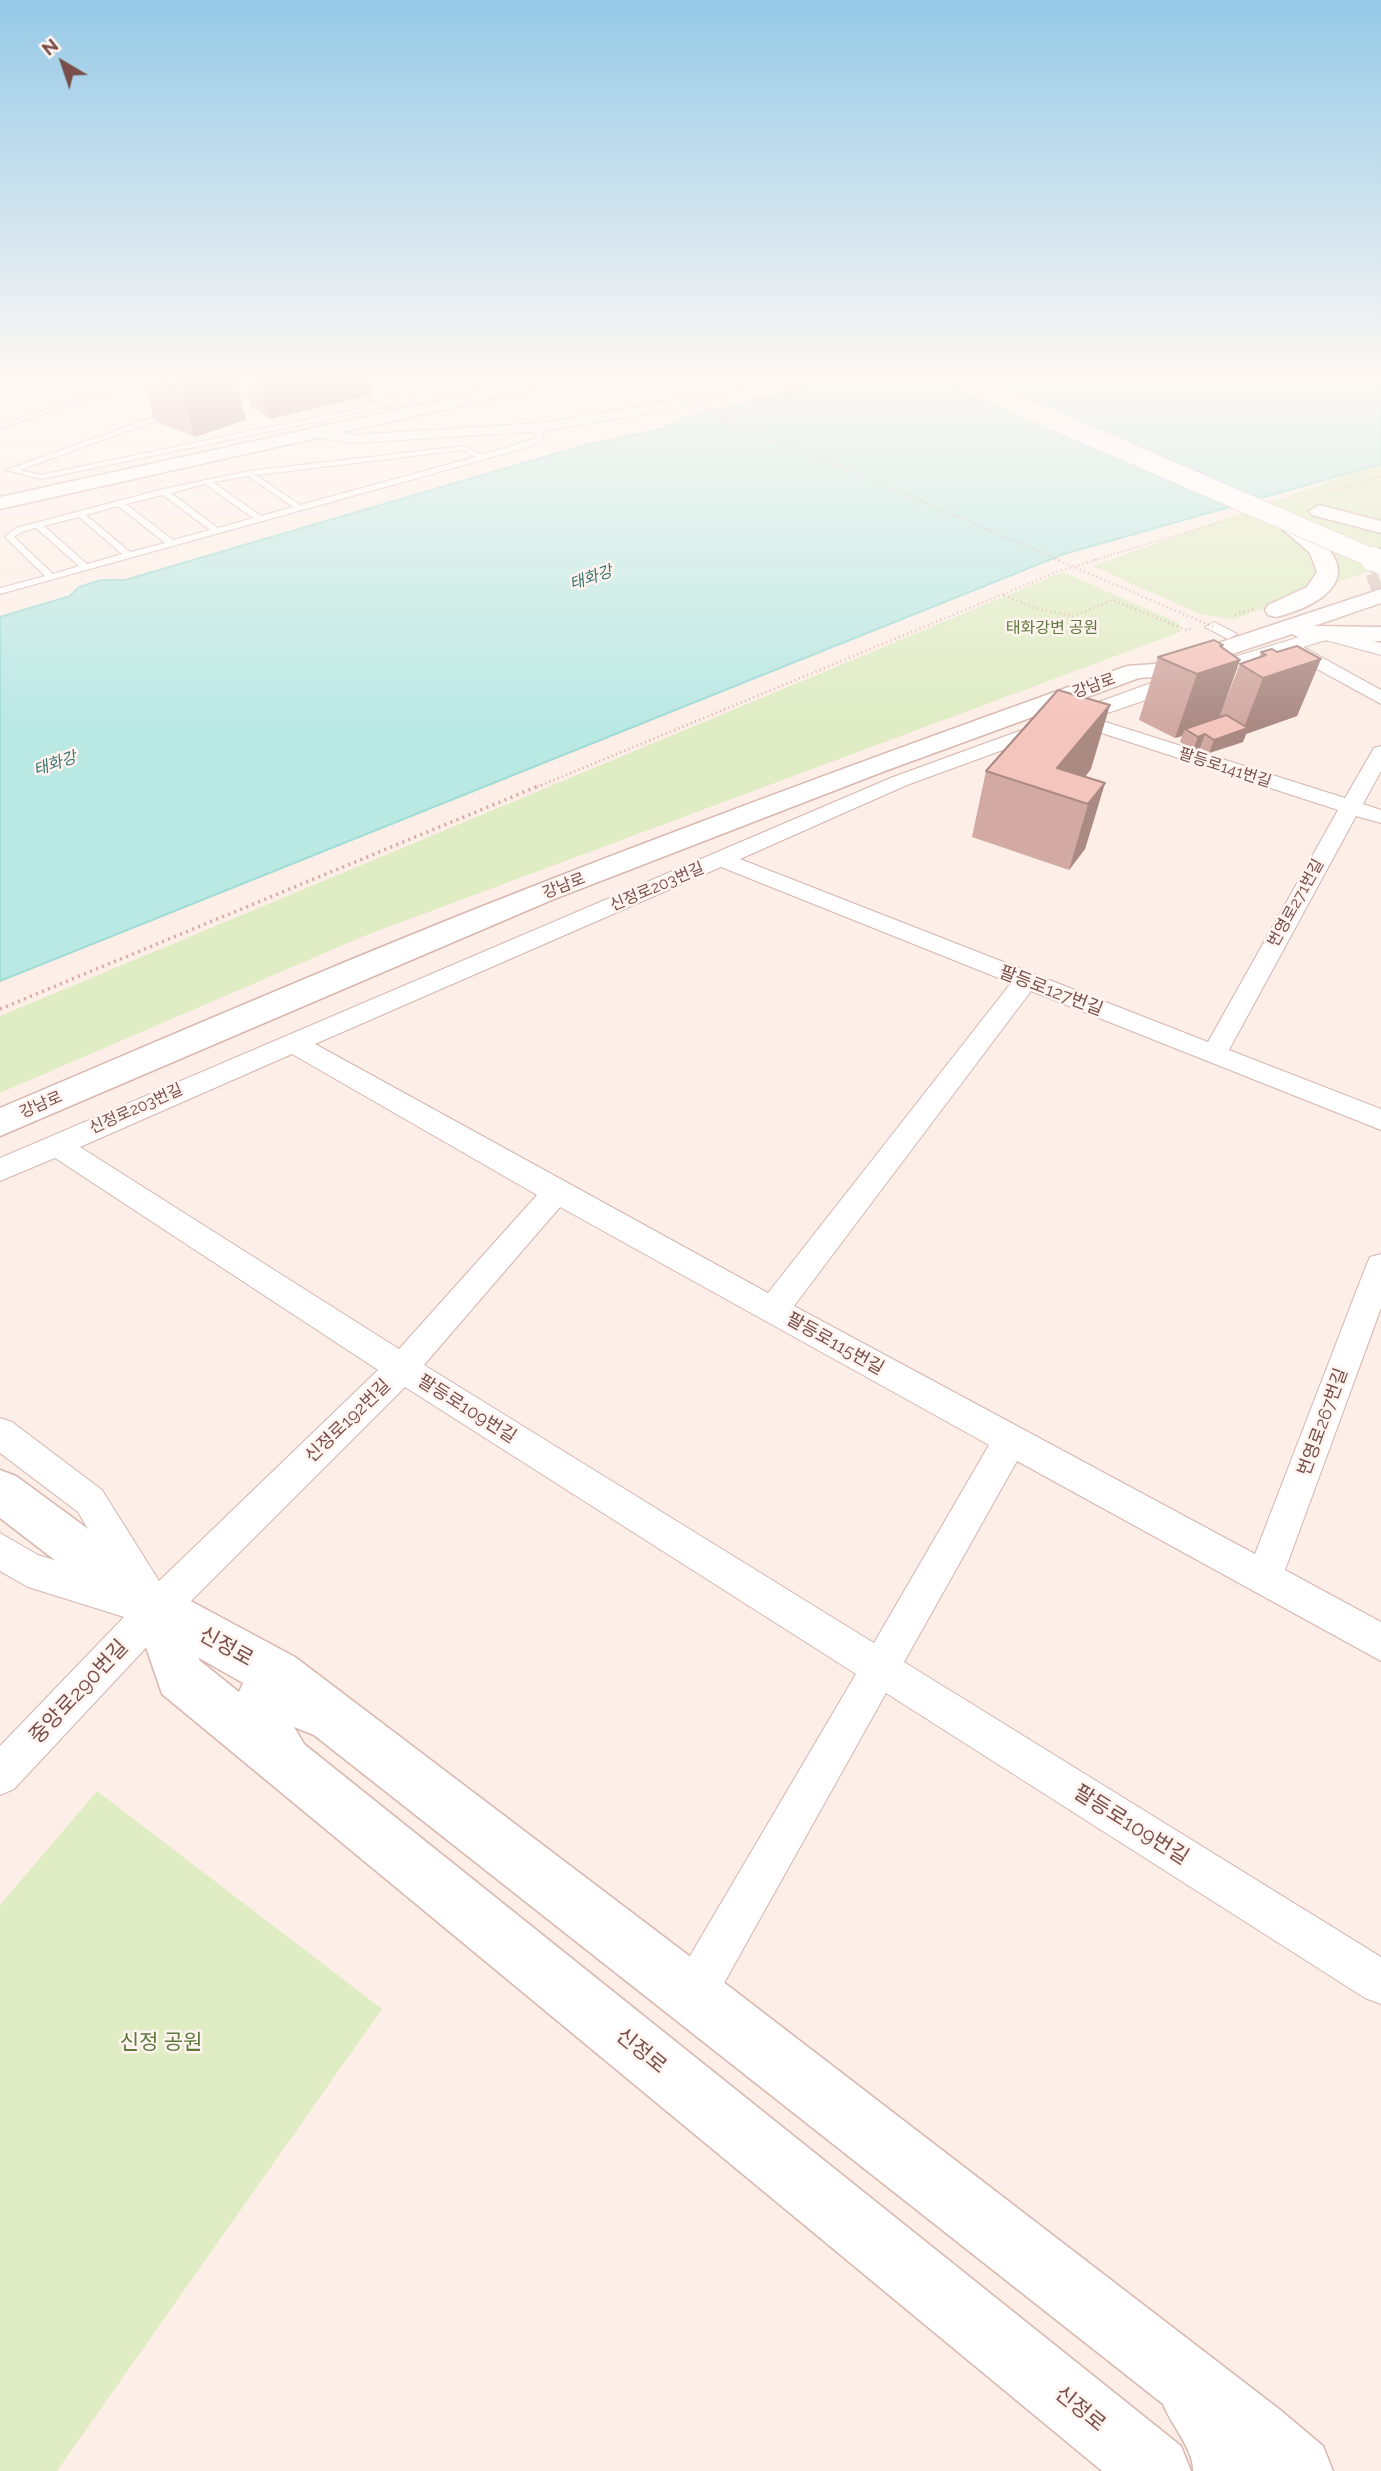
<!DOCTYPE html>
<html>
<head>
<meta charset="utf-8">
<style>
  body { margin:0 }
  #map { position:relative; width:1381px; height:2471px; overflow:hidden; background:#fdefe7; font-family:Raleway,sans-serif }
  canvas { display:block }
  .north { position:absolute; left:28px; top:28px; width:70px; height:70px; -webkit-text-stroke:5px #fff4ef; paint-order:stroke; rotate:321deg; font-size:19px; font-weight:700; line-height:28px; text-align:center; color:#794e4a }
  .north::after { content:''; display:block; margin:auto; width:24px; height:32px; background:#794e4a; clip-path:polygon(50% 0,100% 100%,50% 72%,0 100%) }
</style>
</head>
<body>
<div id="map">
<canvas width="1381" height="2471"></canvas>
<div class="north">N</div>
</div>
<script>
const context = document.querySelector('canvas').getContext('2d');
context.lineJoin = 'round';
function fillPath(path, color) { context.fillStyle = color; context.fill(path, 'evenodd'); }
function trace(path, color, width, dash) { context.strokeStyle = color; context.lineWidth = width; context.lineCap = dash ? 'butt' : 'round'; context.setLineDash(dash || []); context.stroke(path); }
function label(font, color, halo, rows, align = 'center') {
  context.font = font + ' Raleway,"Noto Sans KR",sans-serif'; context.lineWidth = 5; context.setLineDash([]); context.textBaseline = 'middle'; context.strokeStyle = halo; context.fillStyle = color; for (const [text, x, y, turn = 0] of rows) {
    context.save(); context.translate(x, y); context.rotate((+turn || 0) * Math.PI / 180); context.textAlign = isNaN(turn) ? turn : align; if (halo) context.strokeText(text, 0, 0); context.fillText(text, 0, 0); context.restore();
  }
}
fillPath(new Path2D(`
  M 1381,463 L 1381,566 L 1362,574 L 1234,619 L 1202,615 L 1093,566 Z
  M 1063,572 L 1179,623 L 1180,632 L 364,936 L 0,1093 L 0,1016 Z
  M 97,1791 L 382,2009 L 57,2471 L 0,2471 L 0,1905 Z`), '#dfecc4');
const water = new Path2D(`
  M 833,381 L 1381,381 L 1381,464 L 1064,554 L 0,981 L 0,617 L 70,596 L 79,587 L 101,580 L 125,580 L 585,445 L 664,429 L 684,418 Z`);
fillPath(water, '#bae8e3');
trace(water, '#a0dbd5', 2);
trace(new Path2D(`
  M 1370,587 L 1381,583`), '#dcc7c0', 24, [24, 12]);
const lane = new Path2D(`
  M 139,381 L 148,381 L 0,428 L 0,424 Z
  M 255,381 L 263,381 L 223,397 L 216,395 Z
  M 365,407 L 368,411 L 41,479 L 6,470 L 172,410 L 175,414 L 20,470 L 41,475 Z
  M 538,425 L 545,427 L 542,439 L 529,447 L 0,594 L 0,588 L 45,576 L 5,537 L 16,528 L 163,489 L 249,471 L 464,446 L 482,455 L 535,438 ZM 463,450 L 475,457 L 300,505 L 256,475 ZM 248,476 L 293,507 L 261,516 L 213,482 ZM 205,484 L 253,518 L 218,528 L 171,493 ZM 163,495 L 210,530 L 173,540 L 126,504 ZM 118,506 L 165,543 L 130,552 L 86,515 ZM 79,517 L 122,554 L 87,564 L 44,526 ZM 36,528 L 79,566 L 53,574 L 14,537 L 22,532 Z`);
const street = new Path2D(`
  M 363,381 L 380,381 L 415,395 L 409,403 L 360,412 L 360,406 L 400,397 Z
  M 759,381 L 781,381 L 658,412 L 541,431 L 354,443 L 322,438 L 312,430 L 319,426 L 354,435 L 541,423 L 658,404 Z
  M 1214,622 L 1237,634 L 1228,639 L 1205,627 Z
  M 1326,629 L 1381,643 L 1381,655 L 1326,640 L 1303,647 L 1381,690 L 1381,704 L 1286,652 L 1093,718 L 1345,798 L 1374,748 L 1381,746 L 1381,771 L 1363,804 L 1381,810 L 1381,823 L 1356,816 L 1229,1050 L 1381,1109 L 1381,1130 L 1031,991 L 794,1306 L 1255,1554 L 1366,1266 L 1370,1257 L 1381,1254 L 1381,1308 L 1285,1570 L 1381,1622 L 1381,1661 L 1017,1461 L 904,1662 L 1381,1957 L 1381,2004 L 1365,1998 L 886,1693 L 709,2010 L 693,2016 L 677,2010 L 671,1994 L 677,1978 L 856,1674 L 405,1387 L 170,1622 L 14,1789 L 0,1795 L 0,1746 L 124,1617 L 28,1587 L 0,1571 L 0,1533 L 38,1555 L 118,1580 L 78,1512 L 0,1453 L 0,1418 L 12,1422 L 102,1490 L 159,1581 L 378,1370 L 55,1158 L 0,1181 L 0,1158 L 893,777 L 1162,679 ZM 1074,724 L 1338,810 L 1208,1042 L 740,859 L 907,785 ZM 721,867 L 1011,983 L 768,1293 L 315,1044 ZM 292,1054 L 537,1195 L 399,1349 L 80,1147 ZM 560,1207 L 989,1445 L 874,1643 L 424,1365 Z`);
const secondary = new Path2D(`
  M 528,381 L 558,381 L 549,386 L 0,509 L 0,497 Z
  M 1319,505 L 1381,521 L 1381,533 L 1312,515 L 1309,511 Z
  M 1284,516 C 1298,519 1309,531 1320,540 C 1365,581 1316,607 1276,617 L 1268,615 L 1265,610 L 1268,605 L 1307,587 L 1317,572 L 1310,553 L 1274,522 Z
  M 1381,589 L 1381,603 L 1314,626 L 1381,627 L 1381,641 L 1303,640 L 1292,634 L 1166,676 L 1139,678 L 885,771 L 554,899 L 0,1136 L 0,1108 C 177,1033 354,956 534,886 C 730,809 929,737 1127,666 L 1155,664 Z
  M 0,1470 L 16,1476 L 174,1592 L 295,1657 L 713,1974 L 1279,2409 L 1323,2446 L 1333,2471 L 1193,2471 C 1194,2450 1171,2425 1163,2404 L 314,1735 L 294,1727 L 304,1744 L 1181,2446 L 1191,2471 L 1102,2471 L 162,1694 L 138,1624 L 0,1518 ZM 199,1658 L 243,1683 L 239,1692 L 199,1660 Z`);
trace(lane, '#d3b5af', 2);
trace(street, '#d3b5af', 2);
trace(secondary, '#d8b6ae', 3);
trace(new Path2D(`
  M 570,386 L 597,381
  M 1330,491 L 1381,476
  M 1094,560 L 1224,521`), '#daa8a0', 2, [1, 2.5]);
trace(new Path2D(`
  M 1004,595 L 1035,608 L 1073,616 L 1113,600 L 1186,630 L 1193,628
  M 1235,615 L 1253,609
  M 537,787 L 1059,571 L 1100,559`), '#daa8a0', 2.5, [1, 3.5]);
trace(new Path2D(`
  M 0,1009 L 541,785`), '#daa8a0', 3.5, [2, 4.5]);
fillPath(lane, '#fff');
fillPath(street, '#fff');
fillPath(secondary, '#fff');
const secondaryBridgeFar1 = new Path2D(`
  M 963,381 L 1377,560`);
const secondaryBridge = new Path2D(`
  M 1373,559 L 1381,562`);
trace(secondaryBridgeFar1, '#d8b6ae', 20, []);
trace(secondaryBridge, '#d8b6ae', 26, []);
trace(new Path2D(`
  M 640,381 L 1059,560`), '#daa8a0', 2, [1, 2.5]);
trace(new Path2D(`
  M 1055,559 L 1214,627`), '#daa8a0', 2.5, [1, 3.5]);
trace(secondaryBridgeFar1, '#fff', 19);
trace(secondaryBridge, '#fff', 24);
fillPath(new Path2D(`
  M 143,381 L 236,381 L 246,420 L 195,437 L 155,421 Z
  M 245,381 L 369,381 L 372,395 L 270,419 L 251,407 Z
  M 1223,645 L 1222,648 L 1240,660 L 1219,717 L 1240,664 L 1259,658 L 1261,652 L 1277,652 L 1321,659 L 1297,716 L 1246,734 L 1243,742 L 1209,753 L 1200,748 L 1193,750 L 1180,742 L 1182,736 L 1175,738 L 1139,720 L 1158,657 Z
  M 1091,769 L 1085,777 L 1105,783 L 1085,849 L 1069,870 L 972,837 L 986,771 Z`), '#d2a9a3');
fillPath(new Path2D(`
  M 206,381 L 236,381 L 246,420 L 195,437 L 181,388 Z
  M 260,381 L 369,381 L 372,395 L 270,419 Z
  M 1223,645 L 1215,668 L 1240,660 L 1217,724 L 1185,729 L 1182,736 L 1175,738 L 1197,674 L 1220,646 Z
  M 1321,659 L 1297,716 L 1246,734 L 1243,742 L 1209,753 L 1214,740 L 1243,730 L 1263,678 Z
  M 1110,705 L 1091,769 L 1068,798 L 1057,768 Z
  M 1205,734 L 1200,748 L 1193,750 L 1198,737 Z
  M 1105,783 L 1085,849 L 1069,870 L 1088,804 Z`), '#ab8a84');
const building = new Path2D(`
  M 161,381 L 206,381 L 181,388 Z
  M 1214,640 L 1223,645 L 1220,646 L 1240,660 L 1197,674 L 1158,657 Z
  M 1297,646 L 1321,659 L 1263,678 L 1240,664 L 1266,655 L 1261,652 L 1272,649 L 1277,652 Z
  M 1058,690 L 1110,705 L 1057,768 L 1105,783 L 1088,804 L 986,771 Z
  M 1226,715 L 1248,728 L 1214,740 L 1205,734 L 1198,737 L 1185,729 Z`);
fillPath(building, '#f4c5bd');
trace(building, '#ab8a84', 2);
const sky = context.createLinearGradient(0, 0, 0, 726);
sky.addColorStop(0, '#95c9e6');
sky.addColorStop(0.52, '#fef8f4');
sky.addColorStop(1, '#fef8f400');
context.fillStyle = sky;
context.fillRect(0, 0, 1381, 726);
label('italic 16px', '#3a7772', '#fff4ef', [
  ["태화강",591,578,-19],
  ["태화강",55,764,-19]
]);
label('16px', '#5e793e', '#fff4ef', [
  ["태화강변 공원",1052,628]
]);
label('16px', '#794e4a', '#fff4ef', [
  ["강남로",1094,686,-20],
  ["팔등로141번길",1225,768,18],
  ["강남로",564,886,-21],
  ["신정로203번길",657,887,-23],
  ["번영로271번길",1296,903,-61],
  ["강남로",41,1105,-23],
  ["신정로203번길",136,1109,-24]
]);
label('18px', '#794e4a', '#fff4ef', [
  ["팔등로127번길",1051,991,21],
  ["팔등로115번길",835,1344,29],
  ["팔등로109번길",467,1409,32],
  ["신정로192번길",348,1421,-44],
  ["번영로267번길",1323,1422,-70]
]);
label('21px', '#794e4a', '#fff4ef', [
  ["신정로",226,1647,29],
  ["중앙로290번길",79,1692,-47],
  ["팔등로109번길",1131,1825,32],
  ["신정로",641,2051,39],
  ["신정로",1080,2409,39]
]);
label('21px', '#5e793e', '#fff4ef', [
  ["신정 공원",161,2043]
]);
</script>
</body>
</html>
